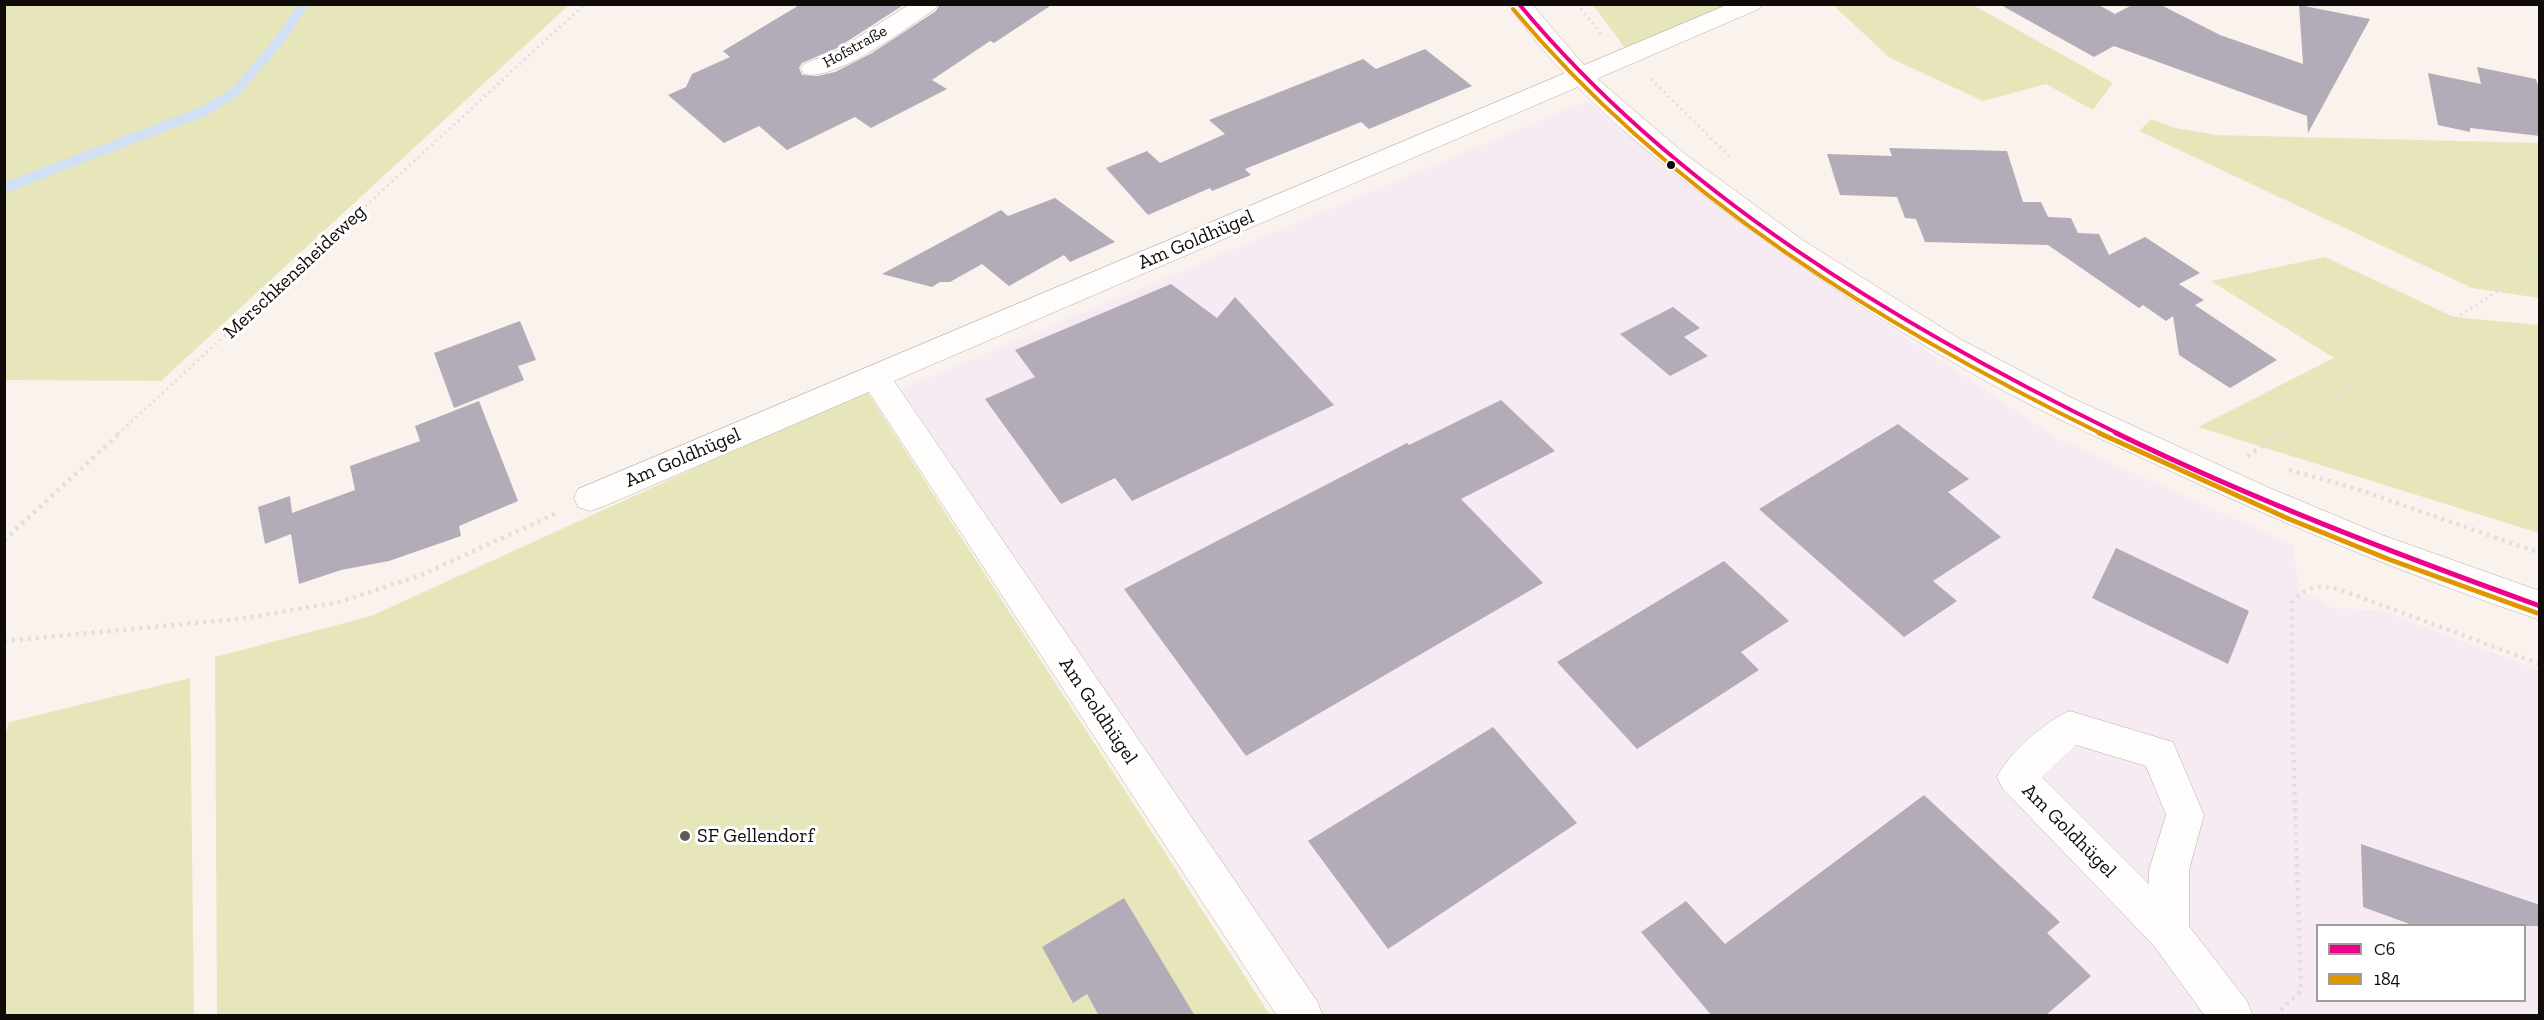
<!DOCTYPE html>
<html>
<head>
<meta charset="utf-8">
<style>
  body { margin:0 }
  #map { position:relative; width:2544px; height:1020px; overflow:hidden; background:#faf2ed; font-family:"Zilla Slab",serif }
  canvas { display:block }
  .frame { position:absolute; inset:0; border:6px solid #100b08; pointer-events:none }
  .legend { position:absolute; left:2316px; top:924px; width:210px; height:78px; box-sizing:border-box; background:#fff; border:2px solid #9f9d9c; margin:0; padding:8px 10px; list-style:none; font-size:18px; color:#100b08 }
  .legend li { display:flex; align-items:center; gap:12px; height:30px }
  .legend b { width:30px; border:2px solid #9f9d9c }
</style>
</head>
<body>
<div id="map">
<canvas width="2544" height="1020"></canvas>
<div class="frame"></div>
<ul class="legend">
<li><b style="height:8px;background:#ec008c"></b>C6</li>
<li><b style="height:8px;background:#e09601"></b>184</li>
</ul>
</div>
<script>
const context = document.querySelector('canvas').getContext('2d');
context.lineJoin = 'round';
function fillPath(path, color) { context.fillStyle = color; context.fill(path, 'evenodd'); }
function trace(path, color, width, dash) { context.strokeStyle = color; context.lineWidth = width; context.lineCap = dash ? 'butt' : 'round'; context.setLineDash(dash || []); context.stroke(path); }
function label(font, color, halo, rows, align = 'center') {
  context.font = font + ' "Zilla Slab",serif'; context.lineWidth = 6; context.setLineDash([]); context.textBaseline = 'middle'; context.strokeStyle = halo; context.fillStyle = color; for (const [text, x, y, turn = 0] of rows) {
    context.save(); context.translate(x, y); context.rotate((+turn || 0) * Math.PI / 180); context.textAlign = isNaN(turn) ? turn : align; if (halo) context.strokeText(text, 0, 0); context.fillText(text, 0, 0); context.restore();
  }
}
fillPath(new Path2D(`
  M 1587,101 L 1772,248 L 2056,438 L 2293,545 L 2299,590 L 2333,608 L 2382,611 L 2539,670 L 2539,1015 L 1322,1015 L 901,389 ZM 2318,926 L 2524,926 L 2524,1000 L 2318,1000 Z`), '#f6ebf3');
fillPath(new Path2D(`
  M 5,4 L 569,4 L 569,5 L 161,381 L 5,380 Z
  M 1593,5 L 1729,5 L 1625,48 Z
  M 1833,5 L 1973,5 L 2113,83 L 2093,110 L 2046,84 L 1983,101 L 1890,58 Z
  M 2151,119 L 2175,128 L 2217,135 L 2539,143 L 2539,298 L 2472,288 L 2139,131 Z
  M 2325,257 L 2454,317 L 2539,325 L 2539,533 L 2198,427 L 2334,358 L 2211,281 Z
  M 866,390 L 1270,1015 L 217,1015 L 215,657 L 371,616 Z
  M 190,678 L 194,1015 L 5,1015 L 4,739 L 9,722 Z`), '#e7e6bb');
trace(new Path2D(`
  M 4,188 L 204,111 L 235,92 L 279,41 L 304,4`), '#d1e0f2', 10);
fillPath(new Path2D(`
  M 801,4 L 905,4 L 837,48 L 802,63 L 799,68 L 802,75 L 817,76 L 835,72 L 872,53 L 936,11 L 940,4 L 1053,4 L 994,43 L 990,41 L 932,80 L 947,89 L 871,128 L 855,117 L 787,150 L 759,126 L 724,143 L 668,95 L 686,87 L 692,74 L 730,57 L 723,51 Z
  M 1999,4 L 2097,4 L 2115,14 L 2134,4 L 2159,4 L 2220,35 L 2303,64 L 2299,5 L 2370,19 L 2308,133 L 2307,116 L 2114,46 L 2094,57 Z
  M 1425,49 L 1472,86 L 1369,129 L 1361,122 L 1245,169 L 1251,175 L 1212,191 L 1210,188 L 1148,215 L 1106,168 L 1147,151 L 1160,163 L 1225,134 L 1209,120 L 1363,59 L 1376,69 Z
  M 2477,67 L 2536,79 L 2540,92 L 2540,136 L 2470,128 L 2470,132 L 2438,125 L 2428,73 L 2481,84 Z
  M 1889,148 L 2007,151 L 2023,202 L 2041,202 L 2048,217 L 2071,218 L 2078,233 L 2099,234 L 2109,255 L 2145,237 L 2200,273 L 2179,284 L 2204,300 L 2195,305 L 2277,360 L 2230,388 L 2179,355 L 2173,316 L 2166,321 L 2143,305 L 2139,308 L 2048,245 L 1925,242 L 1916,219 L 1905,218 L 1897,197 L 1840,195 L 1827,154 L 1892,156 Z
  M 1055,198 L 1115,242 L 1070,262 L 1064,255 L 1009,286 L 982,264 L 950,282 L 940,282 L 932,287 L 882,274 L 1001,210 L 1008,216 Z
  M 1171,284 L 1217,318 L 1235,297 L 1334,405 L 1132,501 L 1115,478 L 1061,504 L 985,399 L 1035,377 L 1015,350 Z
  M 1673,307 L 1700,328 L 1684,337 L 1708,356 L 1670,376 L 1620,334 Z
  M 520,321 L 536,360 L 518,366 L 524,380 L 454,408 L 434,353 Z
  M 1501,400 L 1555,451 L 1461,499 L 1543,583 L 1246,756 L 1124,589 L 1407,443 L 1409,445 Z
  M 479,401 L 518,501 L 459,526 L 461,536 L 389,561 L 341,570 L 299,584 L 291,534 L 265,544 L 258,507 L 290,496 L 292,513 L 355,490 L 350,466 L 420,441 L 415,426 Z
  M 1898,424 L 1969,479 L 1948,492 L 2001,537 L 1933,581 L 1957,601 L 1904,637 L 1759,509 Z
  M 2116,548 L 2249,611 L 2228,664 L 2092,598 Z
  M 1724,561 L 1789,621 L 1741,652 L 1759,670 L 1637,749 L 1557,662 Z
  M 1493,727 L 1577,823 L 1388,949 L 1308,841 Z
  M 1924,795 L 2060,922 L 2047,933 L 2091,976 L 2045,1016 L 1712,1016 L 1641,932 L 1686,901 L 1725,944 Z
  M 2361,844 L 2540,905 L 2540,926 L 2415,926 L 2363,907 Z
  M 1124,898 L 1195,1016 L 1099,1016 L 1087,994 L 1073,1003 L 1042,947 Z`), '#b3acb8');
const street = new Path2D(`
  M 910,4 L 938,4 L 935,9 C 908,27 835,82 804,74 L 801,69 L 804,64 L 838,50 Z
  M 1729,4 L 1762,4 L 1759,9 L 894,381 L 1317,1001 L 1323,1016 L 1277,1016 L 869,392 L 602,507 L 590,511 L 578,507 L 574,498 L 578,489 Z
  M 2070,711 L 2173,742 L 2204,815 L 2189,870 L 2189,926 L 2247,1001 L 2253,1016 L 2205,1016 L 2154,946 L 2003,789 L 1997,777 C 2007,755 2047,719 2070,711 ZM 2076,745 L 2146,766 L 2166,815 L 2149,870 L 2149,884 L 2042,777 Z`);
const secondary = new Path2D(`
  M 1508,4 L 1532,4 L 1575,55 L 1601,82 L 1685,154 L 1804,241 L 1960,339 L 2070,397 L 2265,486 L 2382,535 L 2540,591 L 2540,620 C 2412,577 2288,526 2166,469 C 2112,444 2058,420 2006,392 C 1913,342 1824,284 1738,221 C 1654,159 1568,91 1508,4 Z`);
trace(street, '#b4aeab', 1);
trace(secondary, '#b4aeab', 1);
trace(new Path2D(`
  M 1577,4 L 1601,34
  M 1651,79 L 1729,156
  M 118,434 L 585,4
  M 2280,434 L 2540,263`), '#e1dedd', 3, [2, 4]);
trace(new Path2D(`
  M 2247,456 L 2282,433
  M 2289,470 L 2351,487 L 2540,553
  M 4,540 L 120,433
  M 4,641 L 247,618 L 339,602 L 419,576 L 557,513
  M 2275,1016 L 2301,991 L 2293,745 L 2292,602 C 2306,585 2321,585 2341,590 L 2540,664`), '#e1dedd', 4.5, [3, 5]);
fillPath(street, '#fefdfc');
fillPath(secondary, '#fefdfc');
trace(new Path2D(`
  M 1519,4 C 1678,195 1899,326 2119,434`), '#ec008c', 4);
trace(new Path2D(`
  M 2116,433 C 2254,500 2396,554 2540,606`), '#ec008c', 5);
trace(new Path2D(`
  M 1513,9 C 1670,196 1885,328 2102,434`), '#e09601', 4);
trace(new Path2D(`
  M 2099,433 L 2289,519 L 2388,559 L 2537,613`), '#e09601', 5);
for (const [x, y, r, color] of [
  [1671,165,5,"#100b08"],
  [685,836,6,"#625c58"]
]) { const dot = new Path2D(); dot.arc(x, y, r, 0, 2 * Math.PI); context.fillStyle = color; context.fill(dot); trace(dot, '#fff', 2); }
label('16px', '#100b08', '#fff', [
  ["Hofstraße",855,47,-29]
]);
label('20px', '#100b08', '#fff', [
  ["Am Goldhügel",1196,240,-23],
  ["Merschkensheideweg",295,272,-43],
  ["Am Goldhügel",683,458,-23],
  ["Am Goldhügel",1098,711,56],
  ["Am Goldhügel",2069,831,45]
]);
label('20px', '#100b08', '#fff', [
  ["SF Gellendorf",697,836]
], 'left');
</script>
</body>
</html>
